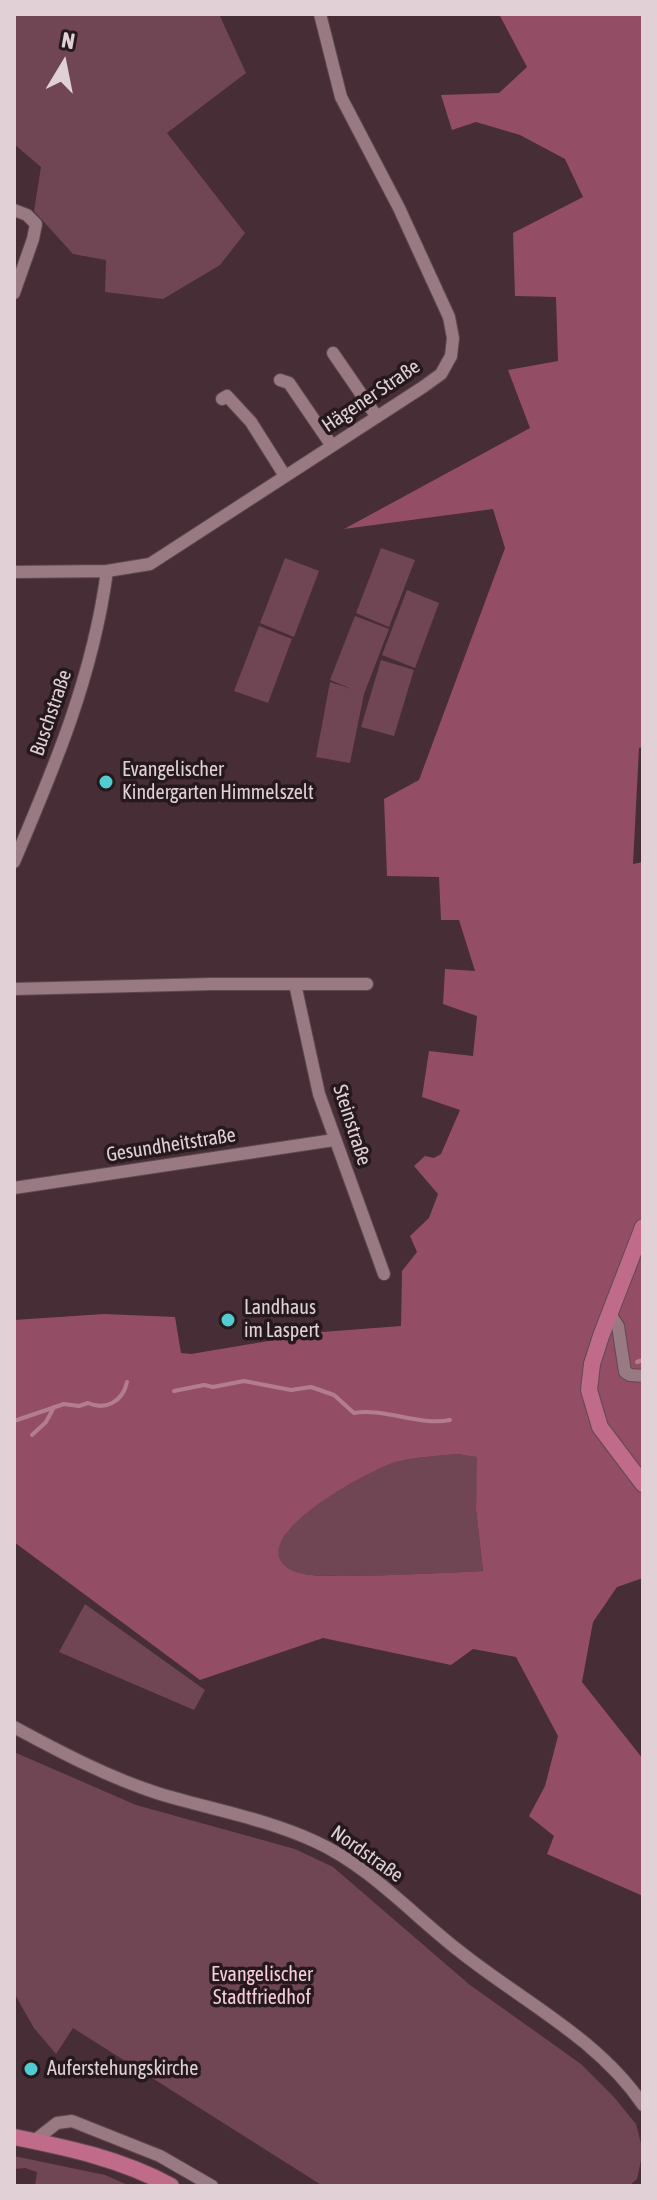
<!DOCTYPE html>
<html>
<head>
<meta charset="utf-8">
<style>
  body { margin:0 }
  #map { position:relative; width:657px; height:2200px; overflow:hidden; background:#472d35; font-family:"Asap Condensed",sans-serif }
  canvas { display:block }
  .frame { position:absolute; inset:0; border:16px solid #e1d0d5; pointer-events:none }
  .north { position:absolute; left:24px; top:24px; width:80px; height:80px; -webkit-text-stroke:6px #25191d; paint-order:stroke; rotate:10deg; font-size:22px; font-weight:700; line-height:32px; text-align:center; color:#e1d0d5 }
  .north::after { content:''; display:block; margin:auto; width:28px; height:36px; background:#e1d0d5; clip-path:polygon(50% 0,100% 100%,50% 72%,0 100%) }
</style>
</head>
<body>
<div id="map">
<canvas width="657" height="2200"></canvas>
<div class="frame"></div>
<div class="north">N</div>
</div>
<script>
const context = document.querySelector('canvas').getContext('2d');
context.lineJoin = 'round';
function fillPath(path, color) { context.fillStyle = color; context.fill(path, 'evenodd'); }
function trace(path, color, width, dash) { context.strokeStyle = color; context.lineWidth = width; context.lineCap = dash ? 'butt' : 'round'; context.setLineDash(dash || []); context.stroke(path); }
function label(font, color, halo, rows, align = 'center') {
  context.font = font + ' "Asap Condensed",sans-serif'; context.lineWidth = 7; context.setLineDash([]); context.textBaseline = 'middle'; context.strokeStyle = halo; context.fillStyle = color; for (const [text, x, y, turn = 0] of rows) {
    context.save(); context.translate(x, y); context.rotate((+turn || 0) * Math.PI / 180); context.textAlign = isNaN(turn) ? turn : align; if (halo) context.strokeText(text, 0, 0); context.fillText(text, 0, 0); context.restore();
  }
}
fillPath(new Path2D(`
  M 14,14 L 219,14 L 246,73 L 167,133 L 245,233 L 220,265 L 163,299 L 105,292 L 106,260 L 73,254 L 34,211 L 41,167 L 14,144 Z
  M 381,548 L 415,560 L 389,627 L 356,613 Z
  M 285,558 L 319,571 L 294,637 L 260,623 Z
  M 407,590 L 439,603 L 415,668 L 382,655 Z
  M 355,616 L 389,629 L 364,694 L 350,763 L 316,757 L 330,682 L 352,689 L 330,680 Z
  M 259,626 L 292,639 L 268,703 L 234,691 Z
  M 381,660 L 414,670 L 394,736 L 361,727 Z
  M 457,1454 L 478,1457 L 476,1510 L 483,1571 C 436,1573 389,1576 342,1576 C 326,1575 308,1577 294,1571 C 232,1542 373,1468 396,1462 C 416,1457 437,1456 457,1454 Z
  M 85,1604 L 205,1690 L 194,1710 L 59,1652 Z
  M 14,1752 L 136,1805 L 295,1849 L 333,1867 L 470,1985 L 581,2064 L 613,2096 L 636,2124 L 643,2151 L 637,2179 L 629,2186 L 323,2186 L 73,2028 L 56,2054 L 34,2028 L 14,1993 Z
  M 14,2156 L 105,2175 L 130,2186 L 35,2186 L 37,2172 L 25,2168 L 14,2169 Z`), '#714654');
fillPath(new Path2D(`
  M 499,14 L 643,14 L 643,747 L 639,748 L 633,864 L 643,862 L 643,1578 L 617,1587 L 593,1622 L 582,1682 L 643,1759 L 643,1896 L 547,1854 L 554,1836 L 529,1816 L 545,1786 L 558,1736 L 516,1657 L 473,1649 L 451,1665 L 323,1638 L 200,1680 L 14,1542 L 14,1320 L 104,1314 L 175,1317 L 181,1353 L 191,1354 L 322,1332 L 401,1326 L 402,1271 L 417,1252 L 410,1236 L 429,1218 L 438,1194 L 414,1166 L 425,1156 L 434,1158 L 441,1154 L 460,1110 L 422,1097 L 429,1051 L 473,1056 L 477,1016 L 443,1004 L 445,969 L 475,971 L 459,920 L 441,920 L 439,877 L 387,876 L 384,799 L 419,780 L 505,548 L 493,509 L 344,529 L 530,428 L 508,370 L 558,361 L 556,297 L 515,296 L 513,233 L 583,197 L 565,159 L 520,135 L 476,122 L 452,130 L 441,95 L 499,93 L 527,67 ZM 457,1454 L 477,1457 L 476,1510 L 483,1571 C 436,1573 389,1576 342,1576 C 326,1575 308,1577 294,1571 C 233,1542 373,1468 396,1462 C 416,1457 437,1456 457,1454 Z`), '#934e65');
trace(new Path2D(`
  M 637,1362 L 643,1360
  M 174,1391 L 204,1385 L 213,1387 L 244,1381 L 291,1390 L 311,1387 L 334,1395 L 354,1413 C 386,1408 419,1426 450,1420
  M 14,1421 L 64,1404 L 79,1406 L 88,1403 C 106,1411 123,1401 127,1382
  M 32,1435 L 46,1422 L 54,1407`), '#b47d8f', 4);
const minor = new Path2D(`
  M 14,210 L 27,215 L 36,224 L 33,239 L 14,293
  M 333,353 L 377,417
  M 280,380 L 289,383 L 332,446
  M 222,399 L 227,396 L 251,422 L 285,476
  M 14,572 L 107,571 L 150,564 L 423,387 L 441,374 L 451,356 L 453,338 L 449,317 L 399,208 L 341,97 L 320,14
  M 14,862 C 55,766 93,676 107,571
  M 295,984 L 319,1094 L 384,1274
  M 14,989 L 212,984 L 367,984
  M 14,1188 L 334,1140
  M 610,1314 L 618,1326 L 625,1372 L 630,1375 L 643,1376
  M 14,1727 C 60,1752 108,1777 157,1793 C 209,1809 264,1818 314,1841 C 368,1865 412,1914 458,1950 C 520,2000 598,2038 643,2105
  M 34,2141 L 57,2123 L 72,2121 L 160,2156 L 212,2186`);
const major = new Path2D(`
  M 643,1227 L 601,1336 L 592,1364 L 589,1390 L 600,1427 L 643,1484
  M 14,2137 C 69,2148 121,2159 171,2186`);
trace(minor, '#5f4951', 14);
trace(major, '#5f4951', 18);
trace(minor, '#997a83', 12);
trace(major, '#c16b8a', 16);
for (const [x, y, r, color] of [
  [106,782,8,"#52ccd0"],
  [228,1320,8,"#52ccd0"],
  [31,2069,8,"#52ccd0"]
]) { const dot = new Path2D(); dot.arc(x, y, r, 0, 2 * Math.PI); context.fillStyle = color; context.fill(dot); trace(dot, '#25191d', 3); }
label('20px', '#e1d0d5', '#25191d', [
  ["Hägener Straße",371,396,-34],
  ["Buschstraße",51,713,-71],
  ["Steinstraße",352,1125,72],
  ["Gesundheitstraße",171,1145,-9],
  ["Nordstraße",367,1854,35]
]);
label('20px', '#e1d0d5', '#25191d', [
  ["Evangelischer",122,770],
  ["Kindergarten Himmelszelt",122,793],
  ["Landhaus",244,1308],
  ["im Laspert",244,1331],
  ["Auferstehungskirche",47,2069]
], 'left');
label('20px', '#f9ceda', '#25191d', [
  ["Evangelischer",262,1975],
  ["Stadtfriedhof",262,1998]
]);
</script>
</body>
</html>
